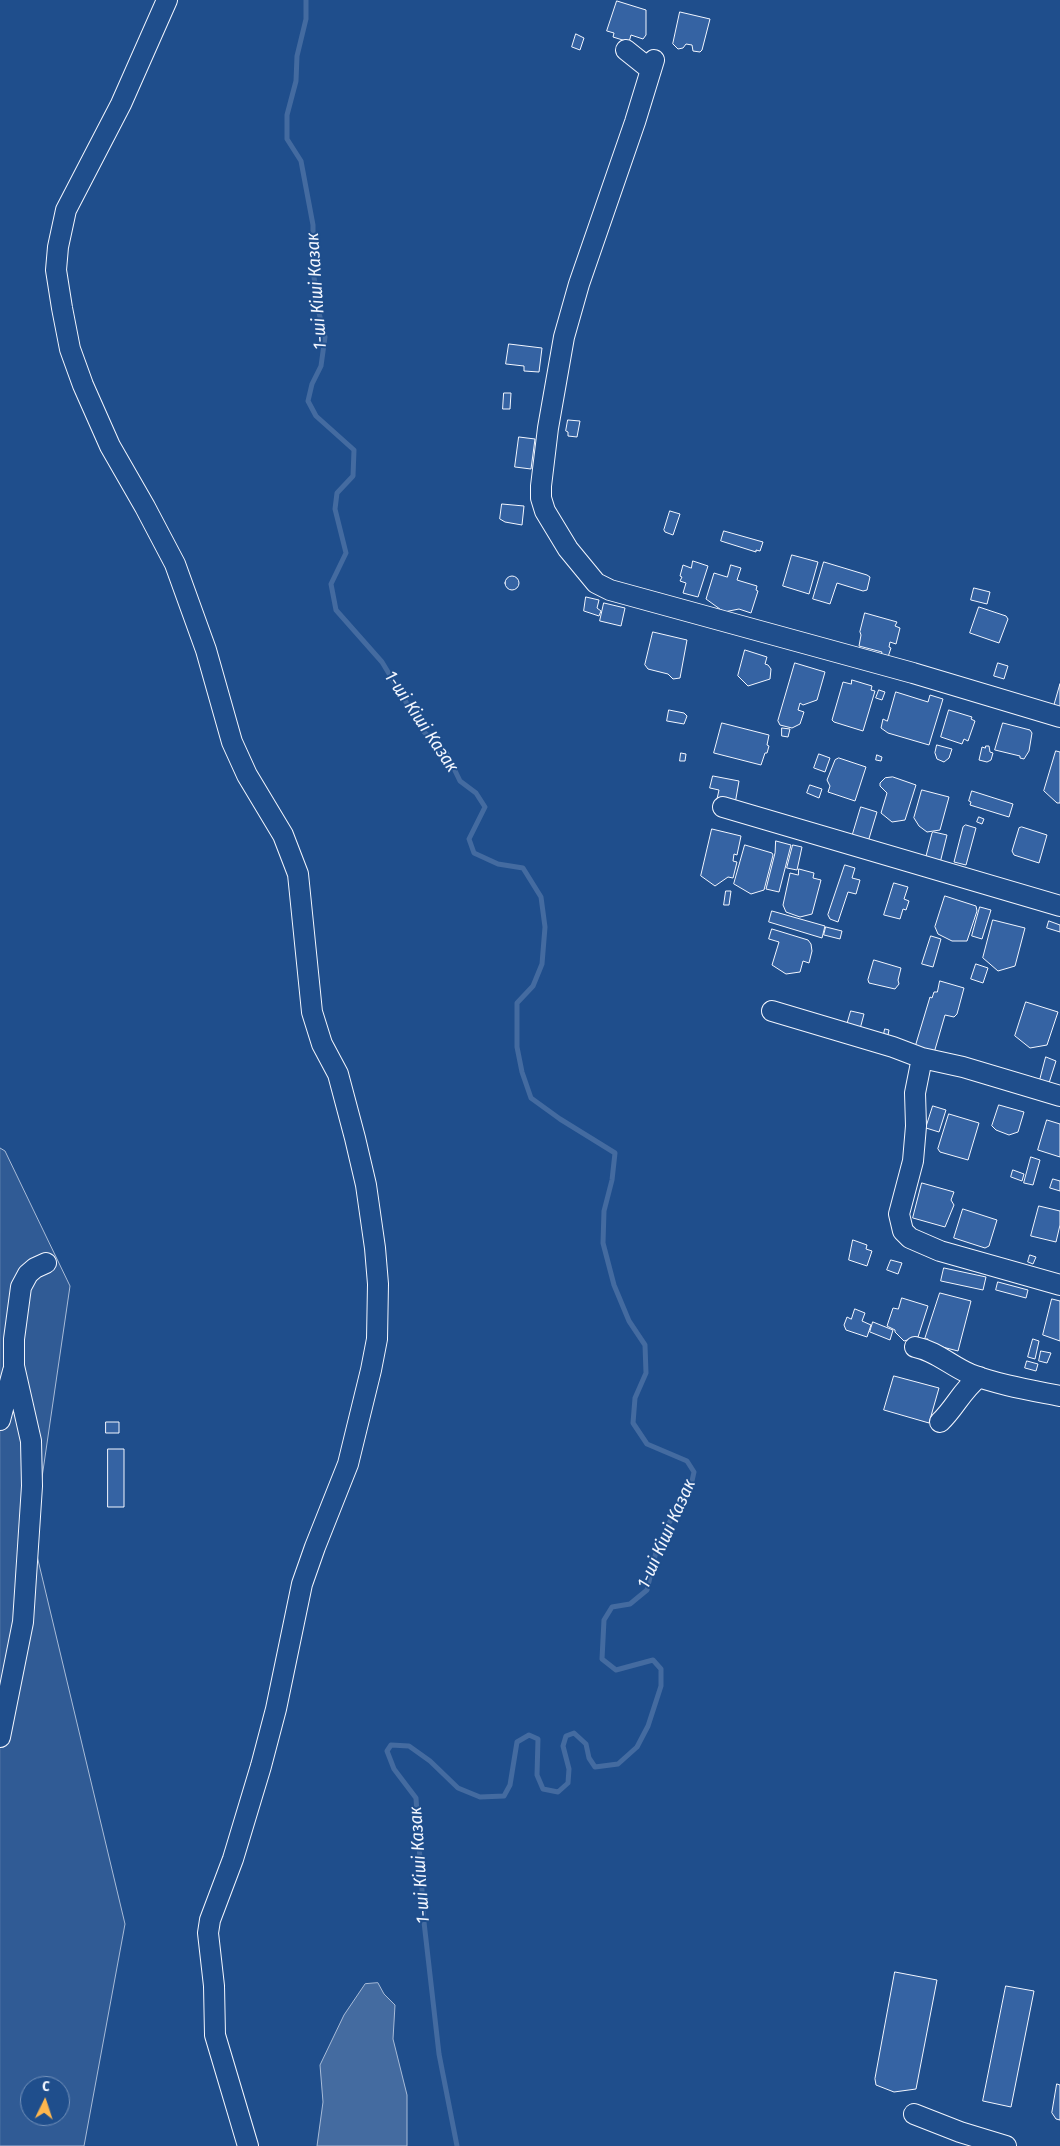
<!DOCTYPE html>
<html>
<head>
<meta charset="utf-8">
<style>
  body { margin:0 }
  #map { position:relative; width:1060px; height:2146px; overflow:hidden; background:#1f4e8c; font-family:"Fira Sans Condensed",sans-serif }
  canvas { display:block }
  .north { position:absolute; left:20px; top:2076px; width:50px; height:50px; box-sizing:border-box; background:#1f4e8c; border:1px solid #7391ba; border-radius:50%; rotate:4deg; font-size:14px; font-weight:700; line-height:20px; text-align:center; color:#f2f6ff }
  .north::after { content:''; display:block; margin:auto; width:18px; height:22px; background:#ffb74d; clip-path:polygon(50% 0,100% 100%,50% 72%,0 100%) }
</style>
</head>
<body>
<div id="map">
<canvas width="1060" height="2146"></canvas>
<div class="north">С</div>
</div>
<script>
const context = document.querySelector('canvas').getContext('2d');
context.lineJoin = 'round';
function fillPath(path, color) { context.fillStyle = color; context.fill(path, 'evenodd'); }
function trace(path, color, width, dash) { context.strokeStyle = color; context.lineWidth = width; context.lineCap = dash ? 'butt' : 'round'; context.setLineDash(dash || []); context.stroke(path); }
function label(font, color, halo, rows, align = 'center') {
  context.font = font + ' "Fira Sans Condensed",sans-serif'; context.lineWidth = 4; context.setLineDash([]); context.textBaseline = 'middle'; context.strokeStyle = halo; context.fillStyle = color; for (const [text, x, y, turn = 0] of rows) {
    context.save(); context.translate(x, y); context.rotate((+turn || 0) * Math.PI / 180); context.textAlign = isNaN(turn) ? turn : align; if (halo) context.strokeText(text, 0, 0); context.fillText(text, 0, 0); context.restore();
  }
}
const built = new Path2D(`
  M 0,1148 L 5,1151 L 70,1286 L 33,1539 L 125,1924 L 84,2146 L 0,2146 ZM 30,2086 L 60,2086 L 60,2116 L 30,2116 Z`);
fillPath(built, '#305b95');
trace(built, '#a8bbd7', 1);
const water = new Path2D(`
  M 378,1983 L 384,1994 L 395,2005 L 393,2039 L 407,2095 L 407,2146 L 317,2146 L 323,2102 L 320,2065 L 344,2015 L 365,1984 Z`);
fillPath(water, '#446ba0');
trace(water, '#a8bbd7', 1);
trace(new Path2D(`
  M 306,0 L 306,19 L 297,56 L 296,81 L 287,115 L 287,139 L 301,161 L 313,225 L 313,270 L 319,313 L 325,337 L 321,366 L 312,384 L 308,401 L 316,416 L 354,450 L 353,476 L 337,493 L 335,509 L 346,553 L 331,584 L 336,610 L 382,662 L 424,732 L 446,752 L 460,781 L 476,793 L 485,807 L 469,839 L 474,853 L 498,864 L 523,868 L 541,897 L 545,927 L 542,964 L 533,986 L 517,1003 L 517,1047 L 522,1072 L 531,1098 L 560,1119 L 615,1153 L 612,1180 L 604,1211 L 603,1243 L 614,1285 L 629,1321 L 645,1345 L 646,1373 L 635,1398 L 633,1423 L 647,1444 L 687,1461 L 694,1472 L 690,1490 L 669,1523 L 656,1552 L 647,1590 L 630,1604 L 612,1607 L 604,1620 L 602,1659 L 616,1670 L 653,1660 L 661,1669 L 661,1686 L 648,1726 L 637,1747 L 618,1764 L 595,1767 L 589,1758 L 586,1744 L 574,1733 L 566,1736 L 563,1746 L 569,1769 L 568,1783 L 558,1792 L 543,1789 L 537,1775 L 538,1739 L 529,1735 L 517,1742 L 510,1785 L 504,1796 L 480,1797 L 458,1788 L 430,1761 L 409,1746 L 391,1745 L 387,1751 L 394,1769 L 416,1798 L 424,1922 L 439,2054 L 457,2146`), '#446ba0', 5);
const building = new Path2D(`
  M 617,1 L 646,10 L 646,35 L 643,39 L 631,35 L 629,42 L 613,37 L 614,33 L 607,31 Z
  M 680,12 L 710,19 L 702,50 L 700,52 L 693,51 L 692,45 L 686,44 L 683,48 L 678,49 L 673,44 Z
  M 576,34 L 584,38 L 580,50 L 572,47 Z
  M 509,344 L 542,348 L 539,372 L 524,371 L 524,366 L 506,364 Z
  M 504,393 L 511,393 L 510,409 L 503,409 Z
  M 568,420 L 580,421 L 577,437 L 568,436 L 568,432 L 566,431 Z
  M 519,437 L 535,439 L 531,469 L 515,467 Z
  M 502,504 L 524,506 L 522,525 L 505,522 L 500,519 Z
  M 670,511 L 680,514 L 673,535 L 665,532 L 664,530 Z
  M 724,531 L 763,542 L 760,551 L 756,550 L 756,552 L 721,541 Z
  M 792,555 L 818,562 L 809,594 L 783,586 Z
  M 693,561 L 708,566 L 698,597 L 683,593 L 686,583 L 680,581 L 682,577 L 680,576 L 683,565 L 691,568 Z
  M 824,562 L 867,575 L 870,577 L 867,590 L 863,591 L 837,583 L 830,604 L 813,599 Z
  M 731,565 L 741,568 L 737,580 L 757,586 L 756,590 L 758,591 L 751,613 L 739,609 L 724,612 L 706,599 L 714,573 L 727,577 Z
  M505 583a7 7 0 1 1 14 0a7 7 0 1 1-14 0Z
  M 974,588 L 990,592 L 987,604 L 971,600 Z
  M 586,597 L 599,600 L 597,608 L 601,611 L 599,616 L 584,611 Z
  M 604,603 L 625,608 L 621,626 L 600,621 Z
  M 979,607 L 1006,616 L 1008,619 L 999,643 L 970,633 Z
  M 865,613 L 897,622 L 895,626 L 900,628 L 896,644 L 890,642 L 889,647 L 891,648 L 887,660 L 880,658 L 882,652 L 859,646 L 861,635 L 860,632 Z
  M 653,632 L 687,640 L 680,678 L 673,679 L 668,674 L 648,669 L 645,665 Z
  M 745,650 L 767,657 L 765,664 L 768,665 L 771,669 L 770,679 L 748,686 L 738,676 Z
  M 795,663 L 825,672 L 817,700 L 803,705 L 800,703 L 798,710 L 804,712 L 800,724 L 792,728 L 780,725 L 778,721 Z
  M 998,663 L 1008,666 L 1004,679 L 994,676 Z
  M 852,680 L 872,686 L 871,690 L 875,691 L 863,731 L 834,722 L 832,720 L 843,682 L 851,684 Z
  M 1060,684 L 1060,710 L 1054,706 Z
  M 879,690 L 885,692 L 882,700 L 876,698 Z
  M 896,692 L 928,702 L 930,695 L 943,699 L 929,745 L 888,733 L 881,728 L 883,719 L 887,721 Z
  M 669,710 L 684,713 L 687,716 L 684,724 L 667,721 Z
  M 949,710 L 972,717 L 971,719 L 975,721 L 968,741 L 964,739 L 962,744 L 941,737 Z
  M 722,723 L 769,735 L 767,745 L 769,746 L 767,753 L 765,753 L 761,765 L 714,753 Z
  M 1003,723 L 1030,730 L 1032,733 L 1029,751 L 1024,759 L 1020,758 L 1020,756 L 995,750 Z
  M 782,728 L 790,729 L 788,737 L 782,736 Z
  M 937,745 L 952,749 L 949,758 L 944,762 L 937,759 L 935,753 Z
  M 986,746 L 989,746 L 990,752 L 993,753 L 991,760 L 987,762 L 979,760 L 982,747 L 985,748 Z
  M 1056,751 L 1060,752 L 1060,803 L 1057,803 L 1044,791 Z
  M 681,753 L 686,754 L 685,761 L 680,761 Z
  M 819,754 L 830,758 L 825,772 L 814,768 Z
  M 877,755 L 882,757 L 881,761 L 876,760 Z
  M 839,758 L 866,767 L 855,801 L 828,792 L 830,786 L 827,780 L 835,760 Z
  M 713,776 L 739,781 L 735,804 L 717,799 L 719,790 L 710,788 Z
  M 893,777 L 916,785 L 905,820 L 892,822 L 881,813 L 887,793 L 880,786 L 880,783 L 885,778 Z
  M 810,785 L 822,789 L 819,798 L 807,793 Z
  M 922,790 L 949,797 L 940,830 L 927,832 L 919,826 L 914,818 Z
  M 972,791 L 1013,804 L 1009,817 L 970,805 L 971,802 L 969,801 Z
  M 861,807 L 877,812 L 868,842 L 852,837 Z
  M 979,817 L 984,819 L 982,824 L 977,822 Z
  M 966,825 L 976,828 L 966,865 L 954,862 L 963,827 Z
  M 1022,827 L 1047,835 L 1039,863 L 1014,855 L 1012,851 L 1019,828 Z
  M 712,829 L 741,836 L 737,855 L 734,854 L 733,861 L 737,862 L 733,878 L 728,877 L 715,886 L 701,876 Z
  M 934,832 L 947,835 L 940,863 L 925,860 L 932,833 Z
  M 776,841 L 791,845 L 779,892 L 766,889 L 775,853 Z
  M 745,845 L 772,853 L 773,855 L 764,890 L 751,894 L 734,884 Z
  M 793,845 L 802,847 L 797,870 L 787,868 Z
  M 845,865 L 855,868 L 852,878 L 860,880 L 856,894 L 848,892 L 838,922 L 830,919 L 828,915 Z
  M 799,869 L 814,873 L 813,878 L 821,880 L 812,914 L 800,917 L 786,912 L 783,905 L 790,873 L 798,875 Z
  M 894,883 L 908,887 L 904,899 L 909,901 L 906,910 L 903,909 L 900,919 L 884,915 Z
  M 726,891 L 731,891 L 729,905 L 724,905 Z
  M 945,896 L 976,906 L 977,911 L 967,941 L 952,941 L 938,934 L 935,927 Z
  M 980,907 L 991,910 L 982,939 L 972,936 Z
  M 772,911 L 825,926 L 822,938 L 769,922 Z
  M 993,920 L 1025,928 L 1015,966 L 998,971 L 983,958 Z
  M 1049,921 L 1060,925 L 1060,932 L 1047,928 Z
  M 826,927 L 842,931 L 840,939 L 824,935 Z
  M 772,929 L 808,940 L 811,944 L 812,951 L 809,963 L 803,961 L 800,972 L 786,974 L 772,965 L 779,942 L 769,939 Z
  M 931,936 L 941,939 L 933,967 L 922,964 Z
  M 874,960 L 901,968 L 898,980 L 899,984 L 895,989 L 869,983 L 868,980 Z
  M 976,964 L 988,968 L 983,983 L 971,979 Z
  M 940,981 L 964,988 L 957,1014 L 954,1017 L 945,1015 L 934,1053 L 915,1047 L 930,997 L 932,998 L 934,992 L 937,992 Z
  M 1026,1002 L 1058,1012 L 1047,1045 L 1030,1048 L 1015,1036 Z
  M 851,1011 L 864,1014 L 860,1029 L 847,1025 Z
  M 885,1029 L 889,1030 L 888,1035 L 884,1034 Z
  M 1046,1057 L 1056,1061 L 1049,1083 L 1040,1080 Z
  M 999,1105 L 1024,1112 L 1018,1132 L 1009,1135 L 996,1130 L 992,1126 Z
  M 933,1106 L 946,1110 L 939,1132 L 926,1128 Z
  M 949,1114 L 979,1123 L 968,1160 L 940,1152 L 938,1149 Z
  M 1047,1120 L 1060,1124 L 1060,1157 L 1038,1150 Z
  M 1031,1157 L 1040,1160 L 1033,1185 L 1024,1183 Z
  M 1013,1170 L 1024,1174 L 1022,1181 L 1011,1177 Z
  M 1053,1179 L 1060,1181 L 1060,1191 L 1050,1188 Z
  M 922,1183 L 954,1192 L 951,1200 L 954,1205 L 945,1227 L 913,1218 Z
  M 1039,1206 L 1060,1211 L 1060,1225 L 1056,1242 L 1031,1236 Z
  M 963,1209 L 997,1220 L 989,1246 L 985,1248 L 954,1238 Z
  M 853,1240 L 867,1245 L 866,1249 L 872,1251 L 867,1266 L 849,1260 Z
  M 1030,1255 L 1036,1257 L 1033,1264 L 1028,1262 Z
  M 891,1260 L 902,1263 L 898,1274 L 887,1270 Z
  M 944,1268 L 986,1277 L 983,1290 L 941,1281 Z
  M 998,1282 L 1028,1290 L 1026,1298 L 996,1290 Z
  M 940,1293 L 971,1301 L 958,1351 L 927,1343 L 928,1339 L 925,1339 Z
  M 902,1298 L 928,1306 L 918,1337 L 904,1341 L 895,1332 L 895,1330 L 887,1326 L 893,1308 L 898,1309 Z
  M 1052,1299 L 1060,1301 L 1060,1341 L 1043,1335 Z
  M 855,1309 L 865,1313 L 862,1321 L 871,1325 L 867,1337 L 846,1330 L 844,1325 L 847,1317 L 851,1319 Z
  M 873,1322 L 893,1330 L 890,1340 L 870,1332 Z
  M 1033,1339 L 1039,1341 L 1035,1359 L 1028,1357 Z
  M 1041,1351 L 1051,1353 L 1047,1363 L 1039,1361 Z
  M 1027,1361 L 1038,1364 L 1036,1371 L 1025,1368 Z
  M 894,1376 L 939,1388 L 929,1423 L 884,1410 Z
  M 106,1422 L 119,1422 L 119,1433 L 106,1433 Z
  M 108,1449 L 124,1449 L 124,1507 L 108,1507 Z
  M 895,1972 L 937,1980 L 916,2089 L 894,2092 L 876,2085 L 875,2079 Z
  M 1006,1986 L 1034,1991 L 1011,2107 L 983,2101 Z
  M 1057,2084 L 1060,2085 L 1060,2120 L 1056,2119 L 1052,2113 Z`);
fillPath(building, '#3563a3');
trace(building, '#f2f6ff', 1);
const minor = new Path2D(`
  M 167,0 L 121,104 L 66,210 L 58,247 L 56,270 L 62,308 L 70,349 L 83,385 L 110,446 L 145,507 L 175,564 L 206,650 L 232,742 L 247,775 L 283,835 L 298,874 L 312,1012 L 322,1044 L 338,1074 L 355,1138 L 366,1185 L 375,1248 L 378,1284 L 377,1339 L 371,1370 L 348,1464 L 315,1547 L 302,1584 L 276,1709 L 261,1766 L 233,1859 L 210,1920 L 208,1933 L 214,1986 L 215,2035 L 248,2146
  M 626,50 L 651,70
  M 654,60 L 635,122 L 579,284 L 564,337 L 548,428 L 541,486 L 541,498 L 545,511 L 568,549 L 596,583 L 610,590 L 913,673 L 1060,717
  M 723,807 L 1060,906
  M 772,1011 L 893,1047 L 922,1058 L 963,1067 L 1060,1096
  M 922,1058 L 915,1093 L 916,1126 L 913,1161 L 899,1214 L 903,1231 L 910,1238 L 940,1251 L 1060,1285
  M 915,1347 C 936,1351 951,1366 970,1374 C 999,1385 1030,1390 1060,1396
  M 0,1420 L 13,1371
  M 940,1422 C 955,1408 962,1390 979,1377
  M 0,1737 L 23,1622 L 32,1486 L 31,1441 L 14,1366 L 14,1339 L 21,1287 L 28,1274 L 35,1268 L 46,1263
  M 914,2114 L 960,2132 L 1006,2146`);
trace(minor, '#f2f6ff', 22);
trace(minor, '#1f4e8c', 20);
label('italic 18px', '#f2f6ff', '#1f4e8c', [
  ["1-ші Кіші Казак",317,291,-94],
  ["1-ші Кіші Казак",421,722,56],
  ["1-ші Кіші Казак",667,1534,-66],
  ["1-ші Кіші Казак",420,1865,-94]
]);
</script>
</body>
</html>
